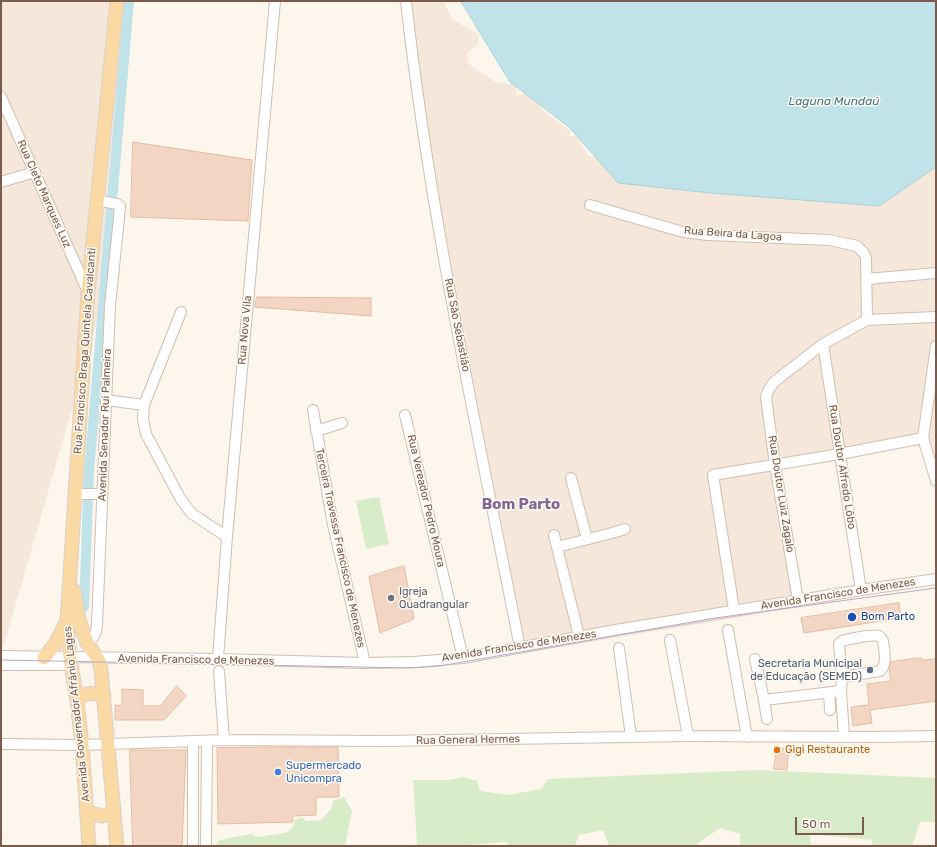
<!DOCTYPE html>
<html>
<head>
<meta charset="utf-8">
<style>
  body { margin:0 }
  #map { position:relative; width:937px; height:847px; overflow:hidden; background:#fdf6ec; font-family:Rubik,sans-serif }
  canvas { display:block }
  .frame { position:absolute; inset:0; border:2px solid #7a5c4d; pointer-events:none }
  .scale { position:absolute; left:795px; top:817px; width:69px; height:18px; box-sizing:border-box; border:2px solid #7a5c4d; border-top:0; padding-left:5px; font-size:12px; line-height:14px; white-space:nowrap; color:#7a5c4d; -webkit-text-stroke:3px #fffaf3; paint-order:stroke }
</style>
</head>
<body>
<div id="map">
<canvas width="937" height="847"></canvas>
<div class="frame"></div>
<div class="scale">50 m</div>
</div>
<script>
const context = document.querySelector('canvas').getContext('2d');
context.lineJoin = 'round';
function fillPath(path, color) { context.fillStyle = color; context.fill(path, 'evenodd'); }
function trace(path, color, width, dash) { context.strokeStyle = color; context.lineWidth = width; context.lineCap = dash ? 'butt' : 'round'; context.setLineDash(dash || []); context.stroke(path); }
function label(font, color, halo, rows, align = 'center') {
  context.font = font + ' Rubik,sans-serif'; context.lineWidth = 3; context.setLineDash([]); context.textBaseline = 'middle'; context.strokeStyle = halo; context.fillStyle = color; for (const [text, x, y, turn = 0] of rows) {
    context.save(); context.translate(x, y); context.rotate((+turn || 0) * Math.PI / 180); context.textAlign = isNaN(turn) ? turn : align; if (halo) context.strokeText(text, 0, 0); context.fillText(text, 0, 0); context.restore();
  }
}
fillPath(new Path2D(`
  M 1,1 L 130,1 L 103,301 L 4,645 L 1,645 Z
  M 409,1 L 443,1 L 452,19 L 479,35 L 478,44 L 467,53 L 469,64 L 497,83 L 516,84 L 517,96 L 526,92 L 536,96 L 542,110 L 571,131 L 568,137 L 576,135 L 588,155 L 596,158 L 606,152 L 936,144 L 936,469 L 925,438 L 777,459 L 802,607 L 524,653 L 450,281 Z`), '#f5e8da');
fillPath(new Path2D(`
  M 379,497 L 389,544 L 366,549 L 356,501 Z
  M 758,770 L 936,778 L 936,822 L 920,822 L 912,846 L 871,846 L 873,840 L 810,834 L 811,846 L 740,846 L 740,834 L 720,828 L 694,846 L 609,846 L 603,830 L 579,835 L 575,846 L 508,846 L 507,842 L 453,846 L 417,846 L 413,780 L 448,780 L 463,777 L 477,781 L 480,791 L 508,795 L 541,789 L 548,779 Z
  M 344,797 L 352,811 L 345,846 L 215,846 L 220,840 L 251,834 L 257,837 L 286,833 L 293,827 L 295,820 L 302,817 L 306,821 L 321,820 L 331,809 L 333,801 Z`), '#d8ecc9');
const water = new Path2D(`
  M 461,1 L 936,1 L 936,167 L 879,206 L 711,193 L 618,183 L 569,127 L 510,82 Z`);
fillPath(water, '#bfe3e8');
trace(water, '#a5d3da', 1);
trace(new Path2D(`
  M 84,607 L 89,472 L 129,1`), '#bfe3e8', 10);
const building = new Path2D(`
  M 133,142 L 252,160 L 248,221 L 131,217 Z
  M 257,297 L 371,298 L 371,316 L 255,307 Z
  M 404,566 L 414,619 L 380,633 L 369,577 Z
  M 899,603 L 901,618 L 804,633 L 801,618 Z
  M 921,658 L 922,660 L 936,659 L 936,701 L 870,710 L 872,723 L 853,726 L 851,707 L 869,705 L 867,684 L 891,681 L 889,668 L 891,662 Z
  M 177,686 L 186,696 L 164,720 L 115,720 L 115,705 L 122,706 L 122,689 L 143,690 L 143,706 L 160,706 Z
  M 278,747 L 338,747 L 339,797 L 316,797 L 316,815 L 293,816 L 293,822 L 218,824 L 217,748 Z
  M 777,748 L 789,749 L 787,770 L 774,769 Z
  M 130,750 L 186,750 L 182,846 L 133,846 Z`);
fillPath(building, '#f3d5c3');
trace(building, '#e6bba3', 1);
const minor = new Path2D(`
  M 406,1 C 430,219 478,433 520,648
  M 1,97 L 88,292
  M 1,182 L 35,172
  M 590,205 L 683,232 L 708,235 L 830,240 L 857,246 L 864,253 L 866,258 L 867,320 L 823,344 L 774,382 L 769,389 L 766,397 L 775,465 L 798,600
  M 867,279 L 936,273
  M 181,312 L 144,405 L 143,419 L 146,434 L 180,498 L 191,513 L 227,537
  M 867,320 L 936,317
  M 823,344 L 861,590
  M 936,346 L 923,438 L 936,481
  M 106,400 L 144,405
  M 313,410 L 333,525 L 365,663
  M 405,415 L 463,658
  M 316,431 L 342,423
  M 571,478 L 587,539
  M 76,494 L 102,494
  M 554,535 L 579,636
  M 557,547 L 612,533 L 625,529
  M 734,610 L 713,475 L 840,454 L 923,438
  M 728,630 L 747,737
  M 670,640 L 688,736
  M 86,641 C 95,638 96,635 97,625 L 110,306 L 120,208 L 120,206 L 117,204 L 97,200
  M 619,648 L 631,737
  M 1,656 L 218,659 L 365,663 L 414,662 L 463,658 L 616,630 L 861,590 L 936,579
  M 218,659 L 227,537 L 275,1
  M 755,659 L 764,700 L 841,691
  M 1,665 L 72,665
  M 219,671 L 224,740
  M 842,677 L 880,671 C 888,664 884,650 883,641 C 882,639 881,637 879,636 C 873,634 849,639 842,641 L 839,644 L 842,677 L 841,691 L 844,737
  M 829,692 L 830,710
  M 764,700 L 767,719
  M 193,742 L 193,846
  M 1,744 L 82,745 L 224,740 L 384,741 L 688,736 L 872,737 L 936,736
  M 206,846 L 207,741`);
const major = new Path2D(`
  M 74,591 L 79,619 L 86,641 L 99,661 L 101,670 L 117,846
  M 44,658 L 55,644 L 67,621
  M 77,701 C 85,691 93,692 104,697
  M 87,812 L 102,816 L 114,812
  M 89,846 L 82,745 L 77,701 L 70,658 L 67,621 L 88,292 L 117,1`);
trace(minor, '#d1beb0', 12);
trace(major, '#dad1cd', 15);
trace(minor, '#fff', 10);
trace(major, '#fbd9a5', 13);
trace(new Path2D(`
  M 1,660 L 410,668 L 440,666 L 715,618 L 936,588`), '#b9a8c9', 1);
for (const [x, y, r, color] of [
  [391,598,4,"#6b7280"],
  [852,617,5,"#1a4fb4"],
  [870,670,4,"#5c6f8a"],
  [777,750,4,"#e8710a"],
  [278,772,4,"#3f7fe0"]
]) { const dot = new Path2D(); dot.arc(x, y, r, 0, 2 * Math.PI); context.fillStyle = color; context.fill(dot); trace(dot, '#fffaf3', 1.5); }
label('11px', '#7a5c4d', '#fffaf3', [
  ["Rua Cleto Marques Luz",44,194,66],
  ["Rua Beira da Lagoa",733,234,4],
  ["Rua São Sebastião",457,325,79],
  ["Rua Nova Vila",245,330,-85],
  ["Rua Francisco Braga Quintela Cavalcanti",85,351,-86],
  ["Avenida Senador Rui Palmeira",105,425,-88],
  ["Rua Doutor Alfredo Lôbo",842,467,81],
  ["Rua Doutor Luiz Zagalo",781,494,81],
  ["Rua Vereador Pedro Moura",426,501,77],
  ["Terceira Travessa Francisco de Menezes",340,548,78],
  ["Avenida Francisco de Menezes",838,594,-9],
  ["Avenida Francisco de Menezes",519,646,-9],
  ["Avenida Francisco de Menezes",196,660,1],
  ["Avenida Governador Afrânio Lages",77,714,-96],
  ["Rua General Hermes",468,740,-1]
]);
label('11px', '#5b616d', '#fffaf3', [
  ["Igreja",399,592],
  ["Quadrangular",399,605]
], 'left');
label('11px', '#164399', '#fffaf3', [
  ["Bom Parto",861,617]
], 'left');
label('11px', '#4e5e75', '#fffaf3', [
  ["Secretaria Municipal",862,664],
  ["de Educação (SEMED)",862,677]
], 'right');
label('11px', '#c56008', '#fffaf3', [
  ["Gigi Restaurante",785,750]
], 'left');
label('11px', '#366cbe', '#fffaf3', [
  ["Supermercado",286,766],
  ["Unicompra",286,779]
], 'left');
label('italic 12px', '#437c86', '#fffaf3', [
  ["Laguna Mundaú",834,102]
]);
label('bold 15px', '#846695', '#fffaf3', [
  ["Bom Parto",521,505]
]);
</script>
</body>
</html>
